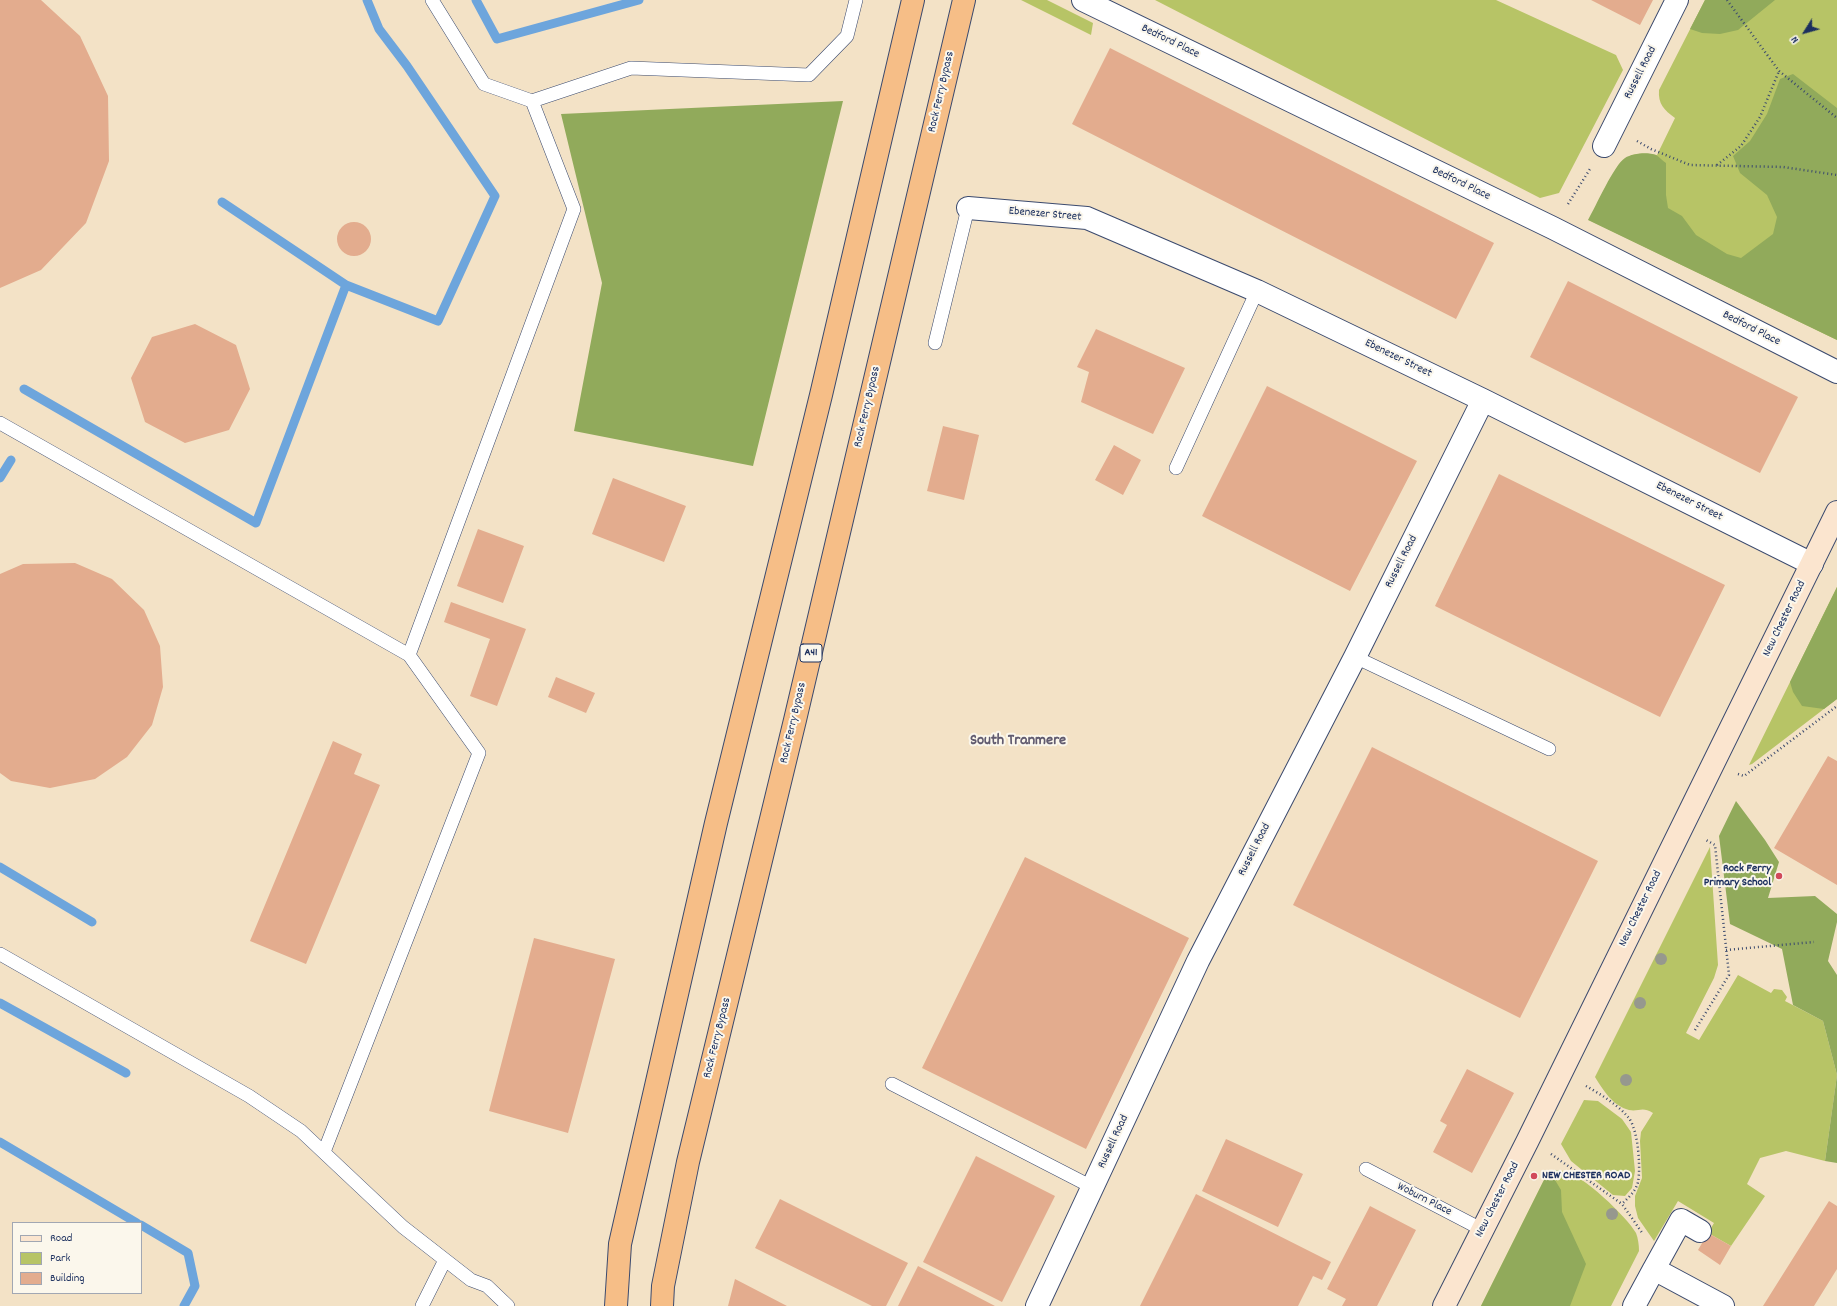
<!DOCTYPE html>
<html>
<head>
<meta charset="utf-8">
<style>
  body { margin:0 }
  #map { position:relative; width:1837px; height:1306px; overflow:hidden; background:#f3e2c6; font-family:Dekko,sans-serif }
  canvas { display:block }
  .legend { position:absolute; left:12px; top:1222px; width:130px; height:72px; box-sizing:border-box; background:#fbf7ec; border:1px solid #a1a7b3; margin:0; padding:5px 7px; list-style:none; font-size:12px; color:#1b2f5e }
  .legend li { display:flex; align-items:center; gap:8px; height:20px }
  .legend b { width:20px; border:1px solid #a1a7b3 }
  .north { position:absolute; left:1785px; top:12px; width:40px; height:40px; -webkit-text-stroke:3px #fbf7ec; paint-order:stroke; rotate:233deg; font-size:11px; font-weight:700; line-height:16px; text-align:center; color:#1b2f5e }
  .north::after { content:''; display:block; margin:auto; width:14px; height:18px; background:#1b2f5e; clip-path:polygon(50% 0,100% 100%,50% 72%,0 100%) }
</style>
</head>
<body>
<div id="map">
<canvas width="1837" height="1306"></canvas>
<ul class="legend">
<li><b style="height:5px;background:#fbe5cf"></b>Road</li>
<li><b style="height:11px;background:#b7c466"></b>Park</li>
<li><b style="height:11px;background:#e3ac8e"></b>Building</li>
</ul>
<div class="north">N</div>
</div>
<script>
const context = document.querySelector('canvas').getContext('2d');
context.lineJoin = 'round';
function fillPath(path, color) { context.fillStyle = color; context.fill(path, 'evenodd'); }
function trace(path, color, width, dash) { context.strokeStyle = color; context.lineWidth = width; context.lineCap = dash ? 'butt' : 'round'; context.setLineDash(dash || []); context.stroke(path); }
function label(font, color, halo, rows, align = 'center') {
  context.font = font + ' Dekko,sans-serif'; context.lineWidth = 4; context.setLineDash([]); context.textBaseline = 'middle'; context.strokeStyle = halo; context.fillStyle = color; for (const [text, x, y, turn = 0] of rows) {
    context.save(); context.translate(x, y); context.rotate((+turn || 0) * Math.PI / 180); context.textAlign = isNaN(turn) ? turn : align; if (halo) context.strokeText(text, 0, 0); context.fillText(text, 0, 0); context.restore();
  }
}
fillPath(new Path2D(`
  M 1021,0 L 1047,0 L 1093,23 L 1091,35 Z
  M 1155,0 L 1496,0 L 1616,55 L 1623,70 L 1559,193 L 1540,198 Z
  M 1705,0 L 1837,0 L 1837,340 L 1589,220 C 1596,207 1615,164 1626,158 C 1636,152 1647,154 1657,155 L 1675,118 C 1664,110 1658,104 1659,90 Z
  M 1837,587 L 1837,699 L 1752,764 L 1749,765 Z
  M 1710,847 L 1718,965 L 1714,978 L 1686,1033 L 1699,1040 L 1738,975 L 1771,993 L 1774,989 L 1782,990 L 1787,997 L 1785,1001 L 1823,1021 L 1837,1075 L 1825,1161 L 1786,1151 L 1760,1158 L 1747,1184 L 1765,1196 L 1731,1246 L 1708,1233 L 1714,1223 L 1678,1201 L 1654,1241 L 1638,1218 L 1635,1206 L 1635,1196 L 1642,1178 L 1640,1141 L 1641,1132 L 1653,1113 C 1642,1106 1639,1112 1629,1110 C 1613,1106 1603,1090 1595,1077 Z
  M 1584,1100 L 1598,1101 L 1622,1119 L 1631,1132 L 1635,1171 L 1632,1188 L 1625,1196 L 1613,1195 L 1571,1161 L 1561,1144 Z
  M 1549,1170 C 1554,1170 1560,1170 1564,1171 C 1582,1174 1627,1217 1636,1233 C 1638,1238 1639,1245 1639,1251 L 1611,1306 L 1481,1306 Z`), '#b7c466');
fillPath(new Path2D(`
  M 1705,0 L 1775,0 L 1738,30 L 1720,34 L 1702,33 L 1690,29 Z
  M 1793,74 L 1837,108 L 1837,340 L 1588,220 C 1596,206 1614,165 1625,158 C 1633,153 1648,152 1656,155 C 1659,157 1663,161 1666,163 L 1666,195 L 1668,208 L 1682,216 L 1696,235 L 1727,254 L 1741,258 L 1773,234 L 1777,217 L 1767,195 L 1740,173 L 1733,156 L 1750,141 L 1767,114 L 1780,79 Z
  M 843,101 L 753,466 L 574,431 L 602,283 L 561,114 Z
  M 1837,587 L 1837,699 L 1824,709 L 1802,706 L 1793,692 L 1790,682 Z
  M 1736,801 L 1765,840 L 1779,862 L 1768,898 L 1815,896 L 1837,914 L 1837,922 L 1828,961 L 1837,975 L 1837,1163 L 1825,1161 L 1837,1075 L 1823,1021 L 1793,1005 L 1782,949 L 1730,924 L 1719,836 Z
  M 1549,1170 L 1561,1190 L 1562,1212 L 1586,1264 L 1570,1306 L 1481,1306 Z`), '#91aa5b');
trace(new Path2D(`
  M 476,0 L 497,39 L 639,0
  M 222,202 L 346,285 L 438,321 L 495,196 L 407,66 L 379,29 L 367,0
  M 24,389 L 256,523 L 346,285
  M 0,478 L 11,460
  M 0,867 L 92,922
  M 0,1003 L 126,1073
  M 0,1142 L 137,1223
  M 141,1225 L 188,1253 L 195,1286 L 184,1306`), '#6da5dc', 9);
fillPath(new Path2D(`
  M 0,0 L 41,0 L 80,36 L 108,96 L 109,161 L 86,223 L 41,270 L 0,288 Z
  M 1591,0 L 1653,0 L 1640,25 Z
  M 1110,48 L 1494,243 L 1456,319 L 1072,124 Z
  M337 239a17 17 0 1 1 34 0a17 17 0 1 1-34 0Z
  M 1568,281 L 1798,397 L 1760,473 L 1530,357 Z
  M 195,324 L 236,345 L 250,389 L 229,430 L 185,443 L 145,422 L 131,378 L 152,337 Z
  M 1096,329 L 1185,368 L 1153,434 L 1081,402 L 1089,372 L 1077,367 Z
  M 1267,386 L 1417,461 L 1350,591 L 1202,516 Z
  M 943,426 L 979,435 L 964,500 L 927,491 Z
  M 1114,445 L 1141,460 L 1123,495 L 1095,480 Z
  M 1499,474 L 1725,585 L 1660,717 L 1435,606 Z
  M 613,478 L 686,506 L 664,562 L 592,534 Z
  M 478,529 L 524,546 L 503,603 L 457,586 Z
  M 75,563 L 112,579 L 144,610 L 160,646 L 163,687 L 152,725 L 127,757 L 95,779 L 50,788 L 11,781 L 0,773 L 0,574 L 23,564 Z
  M 451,602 L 526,629 L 497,706 L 470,696 L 490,639 L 444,622 Z
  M 556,677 L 595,693 L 586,713 L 548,697 Z
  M 333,741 L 362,754 L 354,774 L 380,785 L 306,964 L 250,941 Z
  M 1372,747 L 1598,861 L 1520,1018 L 1293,905 Z
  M 1828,756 L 1837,761 L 1837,885 L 1774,848 Z
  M 1025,857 L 1189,938 L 1086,1149 L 922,1068 Z
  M 534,938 L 615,959 L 568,1133 L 489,1111 Z
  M 1467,1069 L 1514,1093 L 1472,1173 L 1433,1152 L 1447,1125 L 1440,1121 Z
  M 1226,1139 L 1303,1174 L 1278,1227 L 1202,1191 Z
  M 976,1156 L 1055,1196 L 1002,1302 L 923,1262 Z
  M 1196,1194 L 1331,1262 L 1322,1280 L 1313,1276 L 1298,1306 L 1140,1306 Z
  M 780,1199 L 908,1263 L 886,1306 L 872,1306 L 755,1248 Z
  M 1829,1201 L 1837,1206 L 1837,1269 L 1832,1277 L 1814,1306 L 1763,1306 Z
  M 1370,1206 L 1416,1230 L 1377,1306 L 1342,1306 L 1346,1299 L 1327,1289 Z
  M 1708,1233 L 1731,1246 L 1720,1265 L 1698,1250 Z
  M 918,1266 L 995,1306 L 898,1306 Z
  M 735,1279 L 787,1306 L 728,1306 Z`), '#e3ac8e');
const service = new Path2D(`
  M 432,0 L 484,84 L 532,101 L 631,68 L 809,75 L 847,36 L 856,0
  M 935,343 L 968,208
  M 0,423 L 409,655 L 574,209 L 532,101
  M 1176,468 L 1257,291
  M 1355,657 L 1549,749
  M 0,954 L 249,1096 L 301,1131 L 403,1227 L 471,1280 L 487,1286 L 508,1306
  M 892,1084 L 1092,1187
  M 324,1152 L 479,753 L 409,655
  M 1366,1169 L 1483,1230
  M 422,1306 L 445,1260`);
const minor = new Path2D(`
  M 1083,0 L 1553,228 L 1837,372
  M 1604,146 L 1677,0
  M 968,208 L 1087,218 L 1257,291 L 1483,400 L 1812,564
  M 1654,1269 L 1681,1220 L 1700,1231
  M 1037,1306 L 1198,961 L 1355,657 L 1483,400
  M 1634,1306 L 1654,1269 L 1723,1306`);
const secondary = new Path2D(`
  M 1444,1306 L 1527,1142 L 1837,512`);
const trunk = new Path2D(`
  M 616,1306 L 620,1244 L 716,823 L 821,395 L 913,0
  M 662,1306 L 663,1286 L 688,1162 L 795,720 L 964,0`);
trace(service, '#3b4a6e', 14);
trace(minor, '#3b4a6e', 24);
trace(secondary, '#3b4a6e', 24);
trace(trunk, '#3b4a6e', 24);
trace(new Path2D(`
  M 1727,0 L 1779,71 L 1837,118
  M 1637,141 L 1651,149 L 1690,165 L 1783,167 L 1837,175
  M 1717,165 L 1741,146 L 1760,117 L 1779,71
  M 1568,204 L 1590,169
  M 1738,774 L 1744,776 L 1837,706
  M 1726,950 L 1814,942
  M 1695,1030 L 1729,975 L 1715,845 L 1706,840
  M 1586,1086 C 1600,1094 1617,1104 1628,1117 C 1638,1128 1641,1167 1638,1182 C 1636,1191 1628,1198 1622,1204
  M 1551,1154 L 1622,1204 L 1643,1234`), '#3b4a6e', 2.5, [1, 3]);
trace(service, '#fff', 13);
trace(minor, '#fff', 22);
trace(secondary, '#fbe5cf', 22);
trace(trunk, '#f6be87', 22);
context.fillStyle = '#96988e';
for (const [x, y] of [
  [1661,959],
  [1640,1003],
  [1626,1080],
  [1612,1214]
]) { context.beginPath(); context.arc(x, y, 6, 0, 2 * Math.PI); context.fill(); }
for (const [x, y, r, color] of [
  [1779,876,4,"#d1495b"],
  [1534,1176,4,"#d1495b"]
]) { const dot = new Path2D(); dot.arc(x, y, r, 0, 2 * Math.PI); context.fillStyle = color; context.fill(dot); trace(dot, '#fbf7ec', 1.5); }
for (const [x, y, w] of [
  [811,653,22]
]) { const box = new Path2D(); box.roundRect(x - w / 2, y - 9, w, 18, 3); context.fillStyle = '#fbf7ec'; context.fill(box); trace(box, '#1b2f5e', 1); }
label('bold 11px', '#1b2f5e', null, [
  ["A41",811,653]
]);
label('12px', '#1b2f5e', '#fbf7ec', [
  ["Bedford Place",1170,42,26],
  ["Russell Road",1641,73,-63],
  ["Rock Ferry Bypass",942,92,-77],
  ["Bedford Place",1461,184,26],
  ["Ebenezer Street",1045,215,5],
  ["Bedford Place",1751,329,27],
  ["Ebenezer Street",1398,359,26],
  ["Rock Ferry Bypass",868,407,-77],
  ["Ebenezer Street",1689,502,27],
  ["Russell Road",1402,562,-63],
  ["New Chester Road",1785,619,-64],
  ["Rock Ferry Bypass",794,723,-77],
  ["Russell Road",1255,850,-63],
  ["New Chester Road",1641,909,-64],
  ["Rock Ferry Bypass",718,1038,-76],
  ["Russell Road",1114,1142,-65],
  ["Woburn Place",1424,1200,27],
  ["New Chester Road",1498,1200,-63]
]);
label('bold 12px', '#1b2f5e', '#fbf7ec', [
  ["Rock Ferry",1771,869],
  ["Primary School",1771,883],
  ["NEW CHESTER ROAD",1542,1176,"left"]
], 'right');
label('bold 16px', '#615b6f', '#fbf7ec', [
  ["South Tranmere",1018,742]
]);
</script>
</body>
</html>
